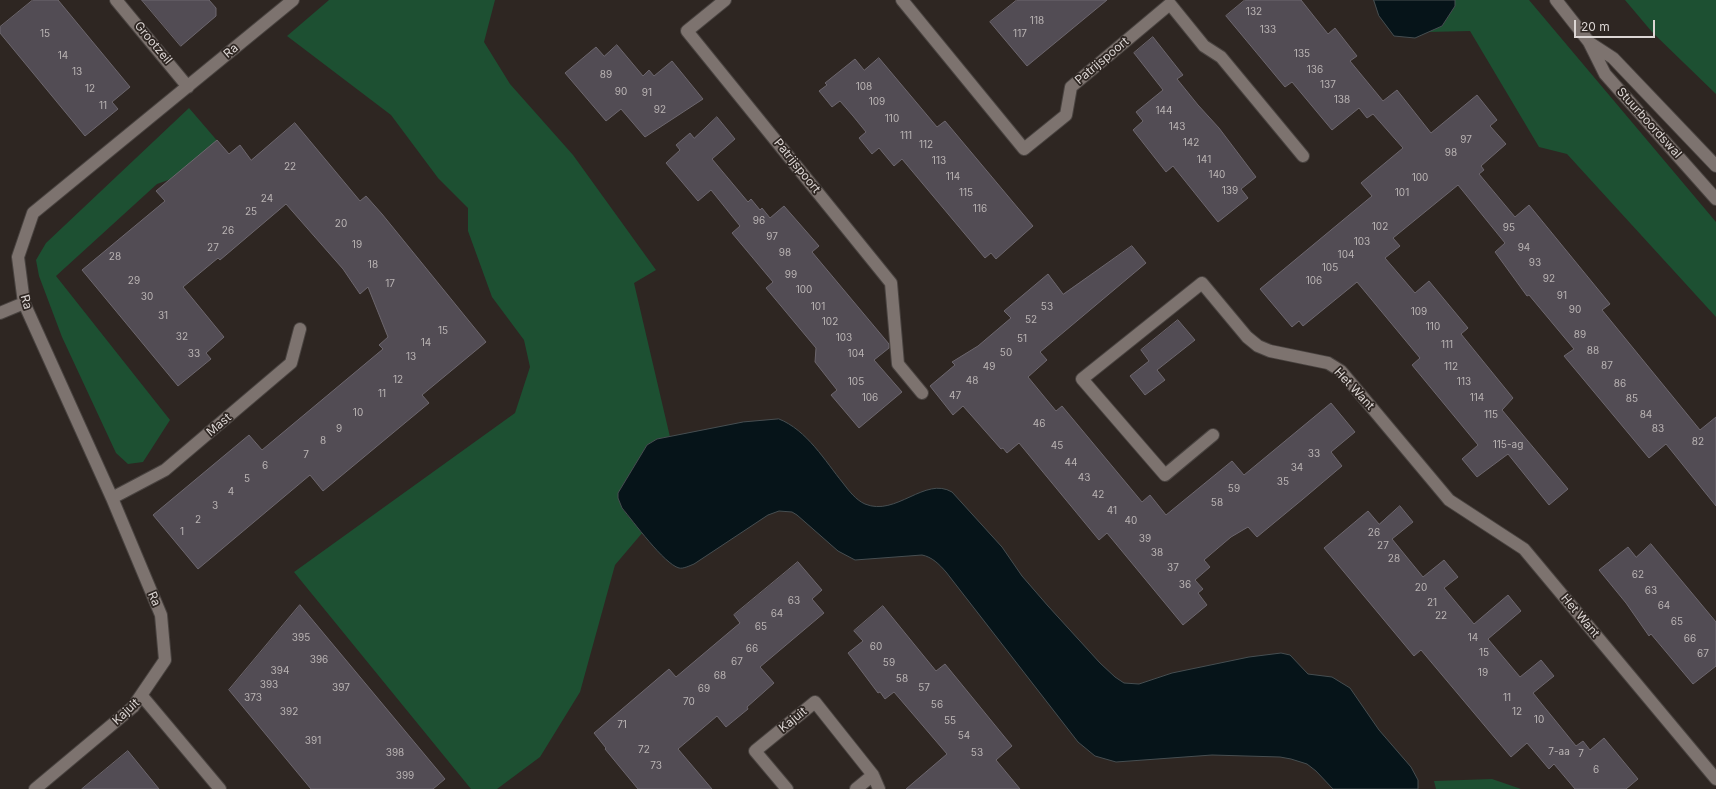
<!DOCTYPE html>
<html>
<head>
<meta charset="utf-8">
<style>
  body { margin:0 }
  #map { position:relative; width:1716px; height:789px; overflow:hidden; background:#2e2622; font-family:Inter,sans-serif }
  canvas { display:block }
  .scale { position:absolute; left:1574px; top:20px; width:81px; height:18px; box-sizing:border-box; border:2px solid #dcd6d4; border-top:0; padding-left:5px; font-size:12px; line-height:14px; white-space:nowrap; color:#dcd6d4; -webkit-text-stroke:3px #2e2622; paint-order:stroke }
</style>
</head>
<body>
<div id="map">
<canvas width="1716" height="789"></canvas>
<div class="scale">20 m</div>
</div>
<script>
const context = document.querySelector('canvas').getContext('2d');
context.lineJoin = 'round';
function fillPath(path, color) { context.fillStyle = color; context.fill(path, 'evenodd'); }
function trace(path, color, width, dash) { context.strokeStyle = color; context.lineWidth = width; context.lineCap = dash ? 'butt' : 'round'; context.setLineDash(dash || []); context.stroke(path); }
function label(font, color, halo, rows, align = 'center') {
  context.font = font + ' Inter,sans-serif'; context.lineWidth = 3.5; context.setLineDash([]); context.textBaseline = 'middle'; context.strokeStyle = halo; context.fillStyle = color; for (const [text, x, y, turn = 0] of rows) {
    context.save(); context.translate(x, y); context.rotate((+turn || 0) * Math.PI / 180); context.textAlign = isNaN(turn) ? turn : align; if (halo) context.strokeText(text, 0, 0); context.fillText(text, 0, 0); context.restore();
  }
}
fillPath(new Path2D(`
  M 329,0 L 495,0 L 484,42 L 510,84 L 573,155 L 656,270 L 634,283 L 670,437 L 657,439 L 647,445 L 618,493 C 617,508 634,522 643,532 L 615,565 L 580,692 L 540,757 L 497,789 L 471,789 L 294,572 L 515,413 L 530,367 L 524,340 L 492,297 L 468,231 L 468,208 L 438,178 L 391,115 L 287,36 Z
  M 1455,0 L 1529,0 L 1716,222 L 1716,317 L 1567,154 L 1539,147 L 1470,31 L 1427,32 L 1442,26 L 1455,6 Z
  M 1625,0 L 1716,0 L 1716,94 L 1652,32 Z
  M 189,108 L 220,144 L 185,174 L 157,184 L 56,276 L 170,420 L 143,462 L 128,464 L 116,453 L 62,337 L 39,276 L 36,260 L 46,243 Z
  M 1492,779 L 1521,789 L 1436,789 L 1434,781 Z`), '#1d5032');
const water = new Path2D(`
  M 1374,0 L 1455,0 L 1455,6 L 1442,26 L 1415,38 L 1394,36 L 1379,16 Z
  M 779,419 C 807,430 825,461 843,483 C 849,491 856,500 865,504 C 896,517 925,476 952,492 L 1002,547 L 1022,576 L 1048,606 L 1100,663 L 1115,677 L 1124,683 L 1139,684 L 1172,673 L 1249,657 L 1281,653 L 1290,655 L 1308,674 L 1332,677 L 1350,688 L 1379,730 L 1411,767 L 1418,780 L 1418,789 L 1333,789 L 1316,771 L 1307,764 L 1291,759 L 1280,757 L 1212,755 L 1116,762 L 1095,756 L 1078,742 L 946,572 C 939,564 932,557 922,555 L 855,560 L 838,551 L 797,515 L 792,512 L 779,511 L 768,515 L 694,564 C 689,566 683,569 679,568 C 664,564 633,521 622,508 L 618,498 L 618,493 L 647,445 L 657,439 L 743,422 Z`);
fillPath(water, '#061419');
trace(water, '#464e51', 1);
const building = new Path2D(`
  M 33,0 L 58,0 L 130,87 L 112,102 L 118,109 L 85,136 L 0,33 L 0,27 Z
  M 142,0 L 209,0 L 216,8 L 216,16 L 181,46 Z
  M 1017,0 L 1107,0 L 1027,66 L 990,22 Z
  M 1245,0 L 1301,0 L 1328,34 L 1335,28 L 1357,56 L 1350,61 L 1383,101 L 1397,90 L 1431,133 L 1477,95 L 1497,120 L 1490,126 L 1506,144 L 1481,166 L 1484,170 L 1479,174 L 1515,217 L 1529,205 L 1610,304 L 1602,310 L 1700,430 L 1716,417 L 1716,506 L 1666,444 L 1649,458 L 1564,356 L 1574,349 L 1529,295 L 1527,296 L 1495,252 L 1505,243 L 1458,185 L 1393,238 L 1400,246 L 1385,258 L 1415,293 L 1429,281 L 1468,328 L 1461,334 L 1513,398 L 1502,410 L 1568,489 L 1549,505 L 1508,454 L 1477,477 L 1462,459 L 1478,445 L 1412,365 L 1420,358 L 1357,282 L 1303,326 L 1299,321 L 1292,327 L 1260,289 L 1372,196 L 1361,183 L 1403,148 L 1373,114 L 1367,118 L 1359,108 L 1332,130 L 1292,82 L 1285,87 L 1226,16 Z
  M 1153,37 L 1183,75 L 1177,79 L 1198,105 L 1219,128 L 1256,177 L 1241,189 L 1248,198 L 1218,222 L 1173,166 L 1166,172 L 1133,130 L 1143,121 L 1136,112 L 1163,90 L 1134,53 Z
  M 617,45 L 643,76 L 649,70 L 654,76 L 672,61 L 703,99 L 645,137 L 621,109 L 606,121 L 565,73 L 596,47 L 604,56 Z
  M 879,58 L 937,127 L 945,121 L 1033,226 L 996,259 L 991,253 L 985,258 L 902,159 L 894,166 L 879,148 L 872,154 L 859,138 L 866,132 L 853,116 L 840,101 L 832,107 L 819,91 L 827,85 L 825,83 L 855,59 L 864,70 Z
  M 717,117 L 735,139 L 712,159 L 748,202 L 751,199 L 760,210 L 762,208 L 770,218 L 784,206 L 819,246 L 812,252 L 889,344 L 889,348 L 874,360 L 902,392 L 859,428 L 831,395 L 837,390 L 815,362 L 816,348 L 766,288 L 773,282 L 732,233 L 740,226 L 711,190 L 698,201 L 666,163 L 680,150 L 676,145 L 690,133 L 694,138 Z
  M 295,123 L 360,201 L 366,196 L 382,214 L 486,342 L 422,395 L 429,403 L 323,491 L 310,475 L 198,569 L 153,515 L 249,435 L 262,450 L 383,349 L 379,345 L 388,337 L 368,287 L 360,294 L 343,269 L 286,204 L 220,260 L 218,258 L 183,287 L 224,337 L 206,353 L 211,359 L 178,386 L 82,270 L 165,201 L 156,191 L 217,140 L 229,154 L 240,145 L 251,160 Z
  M 1132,246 L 1146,263 L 1040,352 L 1047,360 L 1028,377 L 1056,411 L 1062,406 L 1142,502 L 1150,495 L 1166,515 L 1232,461 L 1244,475 L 1331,403 L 1355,432 L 1331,452 L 1342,466 L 1303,499 L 1257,537 L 1248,527 L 1231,537 L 1204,560 L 1210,567 L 1195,580 L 1203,589 L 1198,593 L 1207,605 L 1183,625 L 1107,533 L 1099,540 L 1019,443 L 1007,453 L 1003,448 L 1001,449 L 963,406 L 953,415 L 930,386 L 955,365 L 952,362 L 978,346 L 1011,318 L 1004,311 L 1048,274 L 1063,294 Z
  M 1178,320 L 1195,340 L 1157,370 L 1165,380 L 1145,395 L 1130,376 L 1149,361 L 1141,350 Z
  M 1400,506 L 1413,522 L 1392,539 L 1423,577 L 1444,560 L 1458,577 L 1444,588 L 1474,624 L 1508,595 L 1521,611 L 1488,639 L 1520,677 L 1541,660 L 1554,676 L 1533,693 L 1576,746 L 1583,741 L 1590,750 L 1604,738 L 1638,779 L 1626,789 L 1575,789 L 1554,764 L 1549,769 L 1527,743 L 1511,757 L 1421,650 L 1414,656 L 1324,548 L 1368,511 L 1379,524 Z
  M 1651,544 L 1716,622 L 1716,666 L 1693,684 L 1651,634 L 1649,636 L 1626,603 L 1599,570 L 1628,547 L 1636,557 Z
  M 798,562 L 822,590 L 812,599 L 824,613 L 760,667 L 774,683 L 747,707 L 748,709 L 726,727 L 717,716 L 678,749 L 712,789 L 638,789 L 605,749 L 606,748 L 594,733 L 669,669 L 676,677 L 740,623 L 734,615 Z
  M 300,605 L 445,779 L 433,789 L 311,789 L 229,690 Z
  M 883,606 L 936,671 L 945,664 L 1012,746 L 996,760 L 1020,789 L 906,789 L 947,754 L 894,692 L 885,699 L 880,692 L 878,693 L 848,653 L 863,641 L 854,631 Z
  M 128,751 L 159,789 L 82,789 Z`);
fillPath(building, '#524c54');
trace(building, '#6d676e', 1);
const street = new Path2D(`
  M 116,0 L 188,87
  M 725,0 L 687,31 L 891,283 L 898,364 L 922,393
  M 902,0 L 1024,149 L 1066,115 L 1071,87 L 1170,4 L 1204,46 L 1221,57 L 1303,156
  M 0,313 L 24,303
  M 1213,435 L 1165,475 L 1082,379 L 1202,283 L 1247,337 L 1258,346 L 1270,351 L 1328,363 L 1341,371 L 1449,500 L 1524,549 L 1716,779
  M 112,498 L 165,470 L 291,363 L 300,329
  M 142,696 L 220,789
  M 35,789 L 133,707 L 165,660 L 161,615 L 112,498 L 24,303 L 18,257 L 33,213 L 293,0
  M 787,789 L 755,751 L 815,702 L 873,775 L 879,789
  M 856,789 L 873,775`);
const secondary = new Path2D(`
  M 1556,0 L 1589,42 L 1605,74 L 1716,199
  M 1590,43 L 1613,58 L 1716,166`);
trace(street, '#494340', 14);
trace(secondary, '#494340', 14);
trace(street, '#7d736f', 12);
trace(secondary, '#7d736f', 12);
label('10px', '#bab4b4', null, [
  ["132",1254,12],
  ["118",1037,21],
  ["133",1268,30],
  ["15",45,34],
  ["117",1020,34],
  ["135",1302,54],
  ["14",63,56],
  ["136",1315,70],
  ["13",77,72],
  ["89",606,75],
  ["137",1328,85],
  ["108",864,87],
  ["12",90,89],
  ["90",621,92],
  ["91",647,93],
  ["138",1342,100],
  ["109",877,102],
  ["11",103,106],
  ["92",660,110],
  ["144",1164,111],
  ["110",892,119],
  ["143",1177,127],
  ["111",906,136],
  ["97",1466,140],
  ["142",1191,143],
  ["112",926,145],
  ["98",1451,153],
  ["141",1204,160],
  ["113",939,161],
  ["22",290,167],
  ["140",1217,175],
  ["114",953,177],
  ["100",1420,178],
  ["139",1230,191],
  ["115",966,193],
  ["101",1402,193],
  ["24",267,199],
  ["116",980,209],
  ["25",251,212],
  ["96",759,221],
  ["20",341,224],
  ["102",1380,227],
  ["95",1509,228],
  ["26",228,231],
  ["97",772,237],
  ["103",1362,242],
  ["19",357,245],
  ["27",213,248],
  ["94",1524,248],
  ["98",785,253],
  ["104",1346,255],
  ["28",115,257],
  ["93",1535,263],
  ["18",373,265],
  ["105",1330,268],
  ["99",791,275],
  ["92",1549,279],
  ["29",134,281],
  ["106",1314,281],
  ["17",390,284],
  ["100",804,290],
  ["91",1562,296],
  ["30",147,297],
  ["101",818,307],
  ["53",1047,307],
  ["90",1575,310],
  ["109",1419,312],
  ["31",163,316],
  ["52",1031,320],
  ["102",830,322],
  ["110",1433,327],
  ["15",443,331],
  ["89",1580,335],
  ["32",182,337],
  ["103",844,338],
  ["51",1022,339],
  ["14",426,343],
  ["111",1447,345],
  ["88",1593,351],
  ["50",1006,353],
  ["33",194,354],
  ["104",856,354],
  ["13",411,357],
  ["87",1607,366],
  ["49",989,367],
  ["112",1451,367],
  ["12",398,380],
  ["48",972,381],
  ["105",856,382],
  ["113",1464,382],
  ["86",1620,384],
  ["11",382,394],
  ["47",955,396],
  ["106",870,398],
  ["114",1477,398],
  ["85",1632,399],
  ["10",358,413],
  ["115",1491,415],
  ["84",1646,415],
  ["46",1039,424],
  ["9",339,429],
  ["83",1658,429],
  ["8",323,441],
  ["82",1698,442],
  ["115-ag",1508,445],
  ["45",1057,446],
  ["33",1314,454],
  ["7",306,455],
  ["44",1071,463],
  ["6",265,466],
  ["34",1297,468],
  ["43",1084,478],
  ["5",247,479],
  ["35",1283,482],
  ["59",1234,489],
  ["4",231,492],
  ["42",1098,495],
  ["58",1217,503],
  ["3",215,506],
  ["41",1112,511],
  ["2",198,520],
  ["40",1131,521],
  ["1",182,532],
  ["26",1374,533],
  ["39",1145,539],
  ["27",1383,546],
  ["38",1157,553],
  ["28",1394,559],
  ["37",1173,568],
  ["62",1638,575],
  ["36",1185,585],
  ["20",1421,588],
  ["63",1651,591],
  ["63",794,601],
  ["21",1432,603],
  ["64",1664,606],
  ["64",777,614],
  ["22",1441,616],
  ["65",1677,622],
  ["65",761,627],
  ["395",301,638],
  ["14",1473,638],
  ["66",1690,639],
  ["60",876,647],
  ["66",752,649],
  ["15",1484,653],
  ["67",1703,654],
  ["396",319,660],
  ["67",737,662],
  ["59",889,663],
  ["394",280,671],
  ["19",1483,673],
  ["68",720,676],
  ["58",902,679],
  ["393",269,685],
  ["397",341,688],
  ["57",924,688],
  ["69",704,689],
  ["373",253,698],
  ["11",1507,698],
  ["70",689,702],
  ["56",937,705],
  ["392",289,712],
  ["12",1517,712],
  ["10",1539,720],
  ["55",950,721],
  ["71",622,725],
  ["54",964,736],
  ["391",313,741],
  ["72",644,750],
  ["7-aa",1559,752],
  ["398",395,753],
  ["53",977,753],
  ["7",1581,754],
  ["73",656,766],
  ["6",1596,770],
  ["399",405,776]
]);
label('12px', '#dcd6d4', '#2e2622', [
  ["Grootzeil",153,43,50],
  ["Ra",231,51,-40],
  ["Patrijspoort",1102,61,-40],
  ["Stuurboordswal",1649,123,48],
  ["Patrijspoort",797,166,51],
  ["Ra",26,302,74],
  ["Het Want",1354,389,47],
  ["Mast",219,425,-40],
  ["Ra",154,599,67],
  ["Het Want",1580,616,50],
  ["Kajuit",126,712,-43],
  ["Kajuit",793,720,-39]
]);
</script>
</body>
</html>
